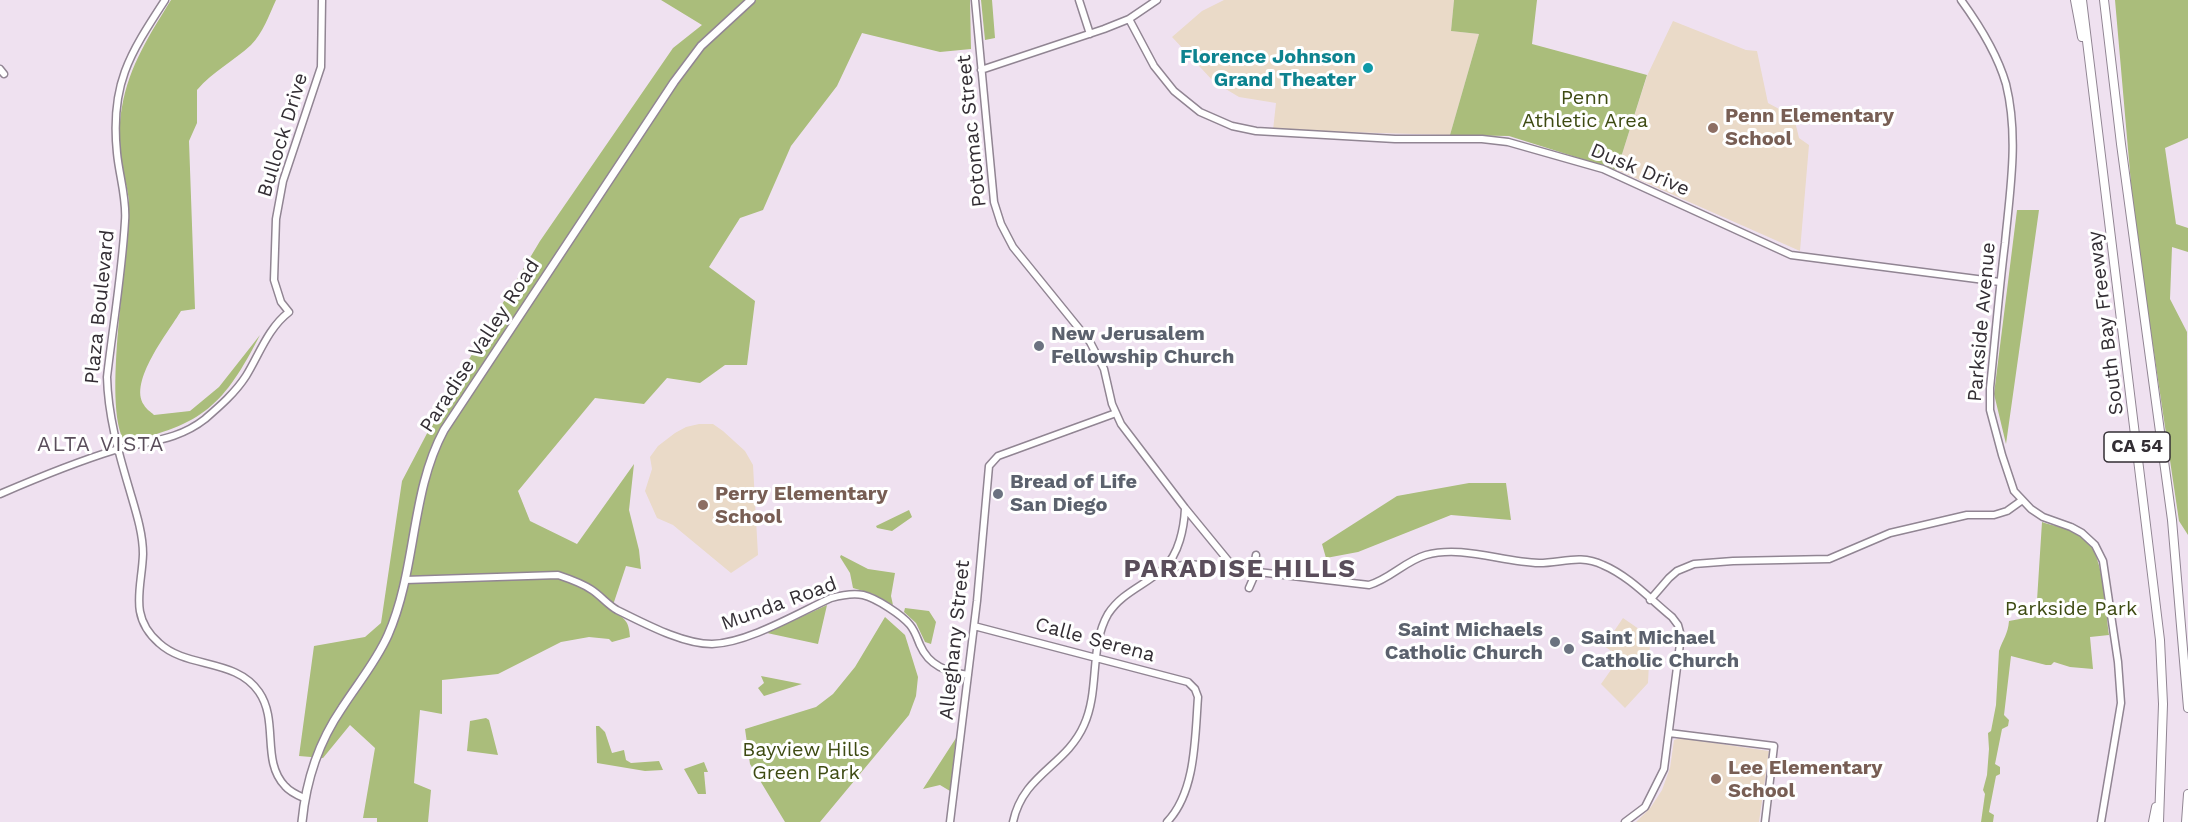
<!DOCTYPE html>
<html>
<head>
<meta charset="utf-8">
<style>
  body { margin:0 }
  canvas { display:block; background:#efe1f0 }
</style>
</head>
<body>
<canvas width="2188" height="822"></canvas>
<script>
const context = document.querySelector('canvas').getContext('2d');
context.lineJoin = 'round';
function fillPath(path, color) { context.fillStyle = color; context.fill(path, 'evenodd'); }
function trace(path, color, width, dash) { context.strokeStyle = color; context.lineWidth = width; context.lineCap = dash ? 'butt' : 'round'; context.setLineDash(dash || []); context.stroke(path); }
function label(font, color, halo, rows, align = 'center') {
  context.font = font + ' "Work Sans",sans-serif'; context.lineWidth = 6; context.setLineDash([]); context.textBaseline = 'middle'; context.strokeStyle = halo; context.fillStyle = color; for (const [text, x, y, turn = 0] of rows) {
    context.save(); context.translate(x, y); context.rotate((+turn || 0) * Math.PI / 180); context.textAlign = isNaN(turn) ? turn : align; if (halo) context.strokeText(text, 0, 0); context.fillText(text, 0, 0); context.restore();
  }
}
fillPath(new Path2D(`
  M 1224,0 L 1454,0 L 1451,31 L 1479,34 L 1450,135 L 1273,130 L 1276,103 L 1239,97 L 1214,82 L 1172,37 L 1202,11 Z
  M 1673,21 L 1746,50 L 1757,51 L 1768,103 L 1794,117 L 1799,138 L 1809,145 L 1800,251 L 1617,170 L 1647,76 Z
  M 699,424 L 713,424 L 723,431 L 745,451 L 753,465 L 758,555 L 731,573 L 673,525 L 657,518 L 645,491 L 652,469 L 650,457 L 658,446 L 675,433 L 686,427 Z
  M 1623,618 L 1649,636 L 1650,642 L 1648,683 L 1625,708 L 1601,684 L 1620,657 L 1604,646 Z
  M 1680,738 L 1769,751 L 1759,822 L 1636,822 L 1651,807 L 1662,790 L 1670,768 L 1674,740 Z`), '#eadac8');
fillPath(new Path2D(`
  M 171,0 L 276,0 C 269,15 263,33 251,45 C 234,61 213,71 197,90 L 197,123 L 189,141 L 195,309 L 181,311 C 169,331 128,382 144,405 C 146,409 151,412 154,415 L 190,411 L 219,387 L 260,335 C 224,405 203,425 125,442 C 101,407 130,252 129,202 C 128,187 122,172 120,157 C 119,142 119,122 122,107 C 129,66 150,34 171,0 Z
  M 661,0 L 970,0 L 971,49 L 940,52 L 862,33 L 837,86 L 791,146 L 763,210 L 740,218 L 709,267 L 755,301 L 747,365 L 725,365 L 700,383 L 667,378 L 644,404 L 595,398 L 518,491 L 530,521 L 577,544 L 634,464 L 629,510 L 639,550 L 641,569 L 626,566 L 611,611 C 625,618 629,621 630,637 L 612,642 L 609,639 L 589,637 L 561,642 L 498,674 L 442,680 L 442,714 L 420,710 L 414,783 L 431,790 L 428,822 L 377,822 L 377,818 L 363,818 L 375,748 L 350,725 L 323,758 L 299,756 L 314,646 L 365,637 L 381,623 L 402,481 L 444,401 L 540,241 L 673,48 L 702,25 Z
  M 981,0 L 992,0 L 995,38 L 985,40 Z
  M 1454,0 L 1537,0 L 1532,44 L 1647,75 L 1617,170 L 1509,136 L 1450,135 L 1479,34 L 1451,31 Z
  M 2115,0 L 2188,0 L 2188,138 L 2165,148 L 2176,224 L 2188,228 L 2188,252 L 2172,247 L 2170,299 L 2187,332 L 2188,535 L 2179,521 L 2134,218 Z
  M 2017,210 L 2039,210 L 2006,444 L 1994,394 Z
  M 1469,483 L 1506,483 L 1511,520 L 1451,515 L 1358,552 L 1326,558 L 1322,544 L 1397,496 Z
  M 909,510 L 912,517 L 892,531 L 877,528 L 876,526 Z
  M 2042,522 C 2053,526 2069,528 2079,533 C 2105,548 2105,608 2109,635 L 2090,637 L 2093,669 L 2070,667 L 2054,662 L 2051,665 L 2046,665 L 2011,656 L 2004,715 L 2009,720 L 2008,726 L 2002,729 L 1995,764 L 2000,767 L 2000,774 L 1996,776 L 1989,812 L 1994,815 L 1993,822 L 1981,822 L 1985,794 L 1983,790 L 1987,775 L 1989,749 L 1988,733 L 1991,731 L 1996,705 L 1999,651 C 2003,639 2008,634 2009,621 L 2036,616 Z
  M 841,555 L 868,569 L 895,573 L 891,596 L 893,605 L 873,594 L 853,588 L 850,573 L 840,557 Z
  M 827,605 L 818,644 L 767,633 Z
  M 905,608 L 929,611 L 936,622 L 931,644 L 925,642 L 916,623 L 904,612 Z
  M 885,617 L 905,635 L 918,677 L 916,696 L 909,715 L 820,822 L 785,822 L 750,764 L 745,729 L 816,707 L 833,694 L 855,667 Z
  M 761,676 L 802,684 L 764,696 L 758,688 L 764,683 Z
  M 486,718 L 489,720 L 498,755 L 467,751 L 470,721 Z
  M 596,726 L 599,726 L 605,732 L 612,753 L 624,750 L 626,760 L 631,763 L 659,761 L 663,770 L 645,771 L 597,763 Z
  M 956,738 L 950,791 L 940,785 L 923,789 Z
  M 704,762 L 708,772 L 704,772 L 706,794 L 698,794 L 684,769 Z`), '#aabd7b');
const secondary = new Path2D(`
  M 165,0 C 129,55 110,85 117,153 C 119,175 127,199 125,221 C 122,273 113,325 107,377 C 108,415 118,451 129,488 C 135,509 143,532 143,554 C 142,588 128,616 159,643 C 187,669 236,658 259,692 C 279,721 261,761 285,786 C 290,792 297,795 304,798
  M 975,0 L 994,202 L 1001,224 L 1013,247 L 1090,342 L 1104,369 L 1112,404 L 1121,424 L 1185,508 L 1235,569
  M 1079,0 L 1090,34
  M 1961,0 C 1980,26 1997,53 2006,84 C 2019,137 2010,190 2005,243 C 1999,291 1995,340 1990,388 L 1990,410 L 2002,455 L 2014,491 L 2031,509 L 2043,517 L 2071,527 L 2082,533 L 2095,545 L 2103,561 L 2118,662 L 2121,703 L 2101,822
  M 1129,19 L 1154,66 L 1174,91 L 1200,112 L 1232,126 L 1256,131 L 1395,139 L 1482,139 L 1508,142 L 1603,169 L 1791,255 L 2000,282
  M 0,69 L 4,74
  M 981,70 L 1104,29 L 1129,19 L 1157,0
  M 0,494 C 37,478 76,462 115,450 C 147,441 177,441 205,419 C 220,406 235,393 246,376 C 259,355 268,328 289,312 L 281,302 L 274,280 L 276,219 L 283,181 L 321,67 L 322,0
  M 1256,555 L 1255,561 L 1258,572
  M 1165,568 L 1190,564 L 1369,585 C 1390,579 1405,561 1426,555 C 1462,545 1502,562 1539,563 C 1562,563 1580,554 1603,565 C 1629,576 1650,599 1672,617 L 1678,625 L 1681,636 L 1664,769 L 1645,807 L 1625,822
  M 405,580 L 558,575 C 570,579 582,583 592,590 C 601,596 608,605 617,610 C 644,623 682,644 712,644 C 748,643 798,613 831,598 C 842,595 853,593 863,595 C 876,598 902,615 910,625 C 915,631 917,638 920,645 C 929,666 947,672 968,675
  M 1249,588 L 1256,572
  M 1650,600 L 1669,578 L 1677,571 L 1694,564 L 1733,561 L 1829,559 L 1890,533 L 1967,515 L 1994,515 L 2007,511 L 2021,501
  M 974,626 L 1188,682 L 1195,689 L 1198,697 C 1195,737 1196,792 1167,822
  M 1669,733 L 1774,746 L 1765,822
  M 950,822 L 977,601 L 989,466 L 998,456 L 1116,413
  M 1013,822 C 1023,774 1066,766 1084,725 C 1100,690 1089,647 1108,614 C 1122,592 1146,585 1164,568 C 1179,554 1184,528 1185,509`);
const primary = new Path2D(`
  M 302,822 C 306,780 318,743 342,708 C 358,683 376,662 388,635 C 417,569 410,493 444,430 L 674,82 L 701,46 L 751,0`);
const highway = new Path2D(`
  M 2075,0 L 2082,37
  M 2082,0 L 2160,640 L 2163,704 L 2159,822
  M 2104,0 L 2121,144 L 2172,520 L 2188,708
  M 2153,822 L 2156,807
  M 2186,822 L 2188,794`);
trace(secondary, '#918593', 9);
trace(primary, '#918593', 10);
trace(highway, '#918593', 10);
trace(secondary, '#fff', 6);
trace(primary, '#fff', 7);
trace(highway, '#fff', 8);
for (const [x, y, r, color] of [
  [1368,68,6,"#0f9aa8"],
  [1713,128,6,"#8d6e63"],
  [1039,346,6,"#6b7280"],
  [998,494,6,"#6b7280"],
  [703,505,6,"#8d6e63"],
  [1555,642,6,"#6b7280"],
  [1569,649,6,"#6b7280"],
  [1716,779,6,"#8d6e63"]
]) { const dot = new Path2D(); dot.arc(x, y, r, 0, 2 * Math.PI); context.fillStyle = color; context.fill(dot); trace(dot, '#fff', 2); }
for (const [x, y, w] of [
  [2137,447,66]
]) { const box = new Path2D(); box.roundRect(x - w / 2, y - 15, w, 30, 4.5); context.fillStyle = '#fff'; context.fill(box); trace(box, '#332e34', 1.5); }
label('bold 18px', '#332e34', null, [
  ["CA 54",2137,447]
]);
label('bold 20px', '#0d838f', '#fff', [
  ["Florence Johnson",1356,57],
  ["Grand Theater",1356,80]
], 'right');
label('20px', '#3e4b13', '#fff', [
  ["Penn",1585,98],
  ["Athletic Area",1585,121],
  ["Parkside Park",2071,609],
  ["Bayview Hills",806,750],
  ["Green Park",806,773]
]);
label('bold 20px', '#785e54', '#fff', [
  ["Penn Elementary",1725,116],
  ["School",1725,139],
  ["Perry Elementary",715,494],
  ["School",715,517],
  ["Lee Elementary",1728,768],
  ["School",1728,791]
], 'left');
label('20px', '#332e34', '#fff', [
  ["Potomac Street",972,131,-96],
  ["Bullock Drive",283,135,-73],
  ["Dusk Drive",1640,170,23],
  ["Plaza Boulevard",100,307,-84],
  ["Parkside Avenue",1982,322,-85],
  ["South Bay Freeway",2106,323,-97],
  ["Paradise Valley Road",480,346,-57],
  ["Munda Road",779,604,-20],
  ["Alleghany Street",955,640,-84],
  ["Calle Serena",1095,640,15]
]);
label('bold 20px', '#5b616d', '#fff', [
  ["New Jerusalem",1051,334],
  ["Fellowship Church",1051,357],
  ["Bread of Life",1010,482],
  ["San Diego",1010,505],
  ["Saint Michaels",1543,630,"right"],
  ["Catholic Church",1543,653,"right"],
  ["Saint Michael",1581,638],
  ["Catholic Church",1581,661]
], 'left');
context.letterSpacing = '1.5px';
label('21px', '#5a4e5b', '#fff', [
  ["ALTA VISTA",101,445]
]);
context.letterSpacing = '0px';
context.letterSpacing = '1.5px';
label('bold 26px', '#5a4e5b', '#fff', [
  ["PARADISE HILLS",1240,569]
]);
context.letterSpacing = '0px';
</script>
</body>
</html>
